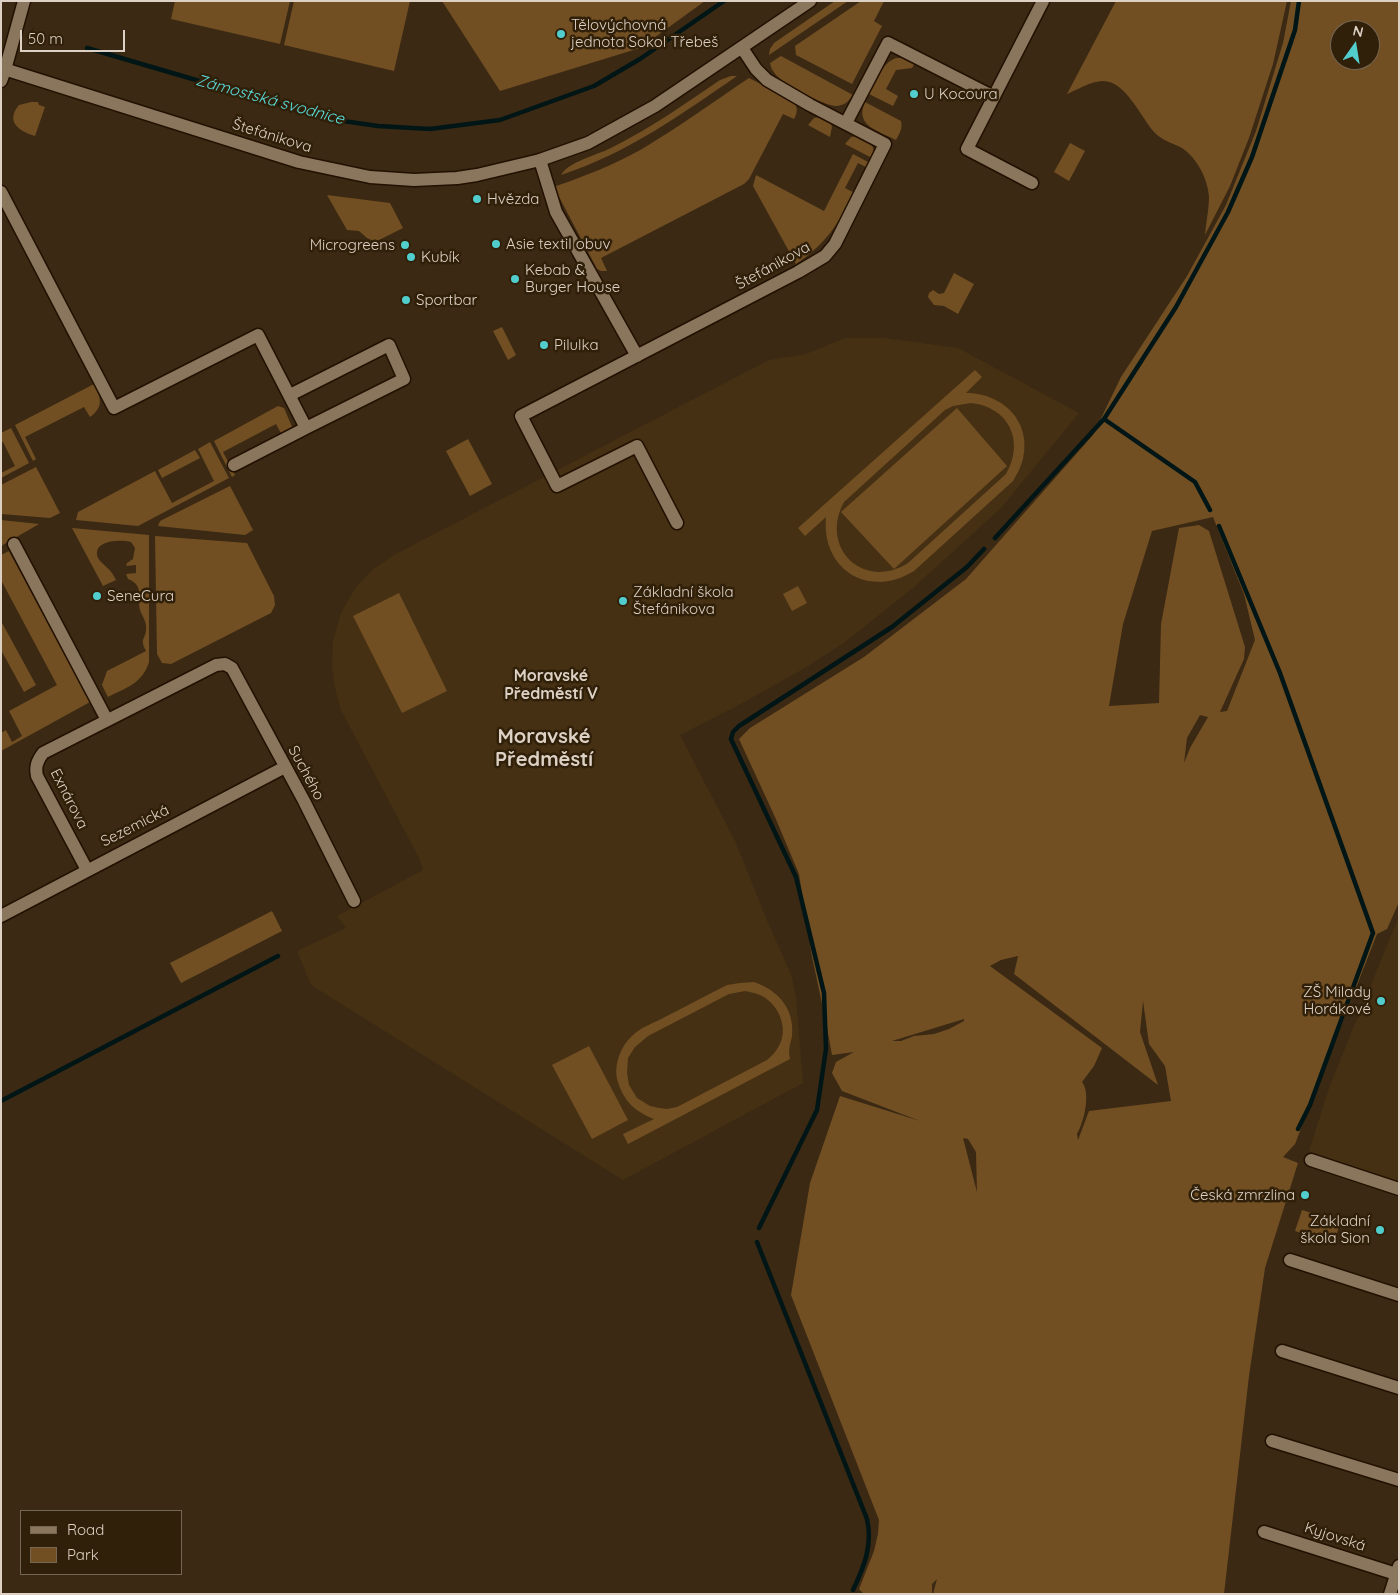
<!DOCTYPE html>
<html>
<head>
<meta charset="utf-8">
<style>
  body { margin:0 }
  #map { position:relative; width:1400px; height:1595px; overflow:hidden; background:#3b2913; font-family:Quicksand,sans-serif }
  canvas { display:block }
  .frame { position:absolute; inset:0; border:2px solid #dcd1c4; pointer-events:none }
  .legend { position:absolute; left:20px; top:1510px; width:162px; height:65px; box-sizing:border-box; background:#312009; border:1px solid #756754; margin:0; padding:6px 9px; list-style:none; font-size:15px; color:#dcd1c4 }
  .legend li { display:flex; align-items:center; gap:10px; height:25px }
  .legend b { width:25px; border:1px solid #756754 }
  .north { position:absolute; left:1330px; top:20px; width:50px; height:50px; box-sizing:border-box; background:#312009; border:1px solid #756754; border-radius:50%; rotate:13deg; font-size:14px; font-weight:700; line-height:20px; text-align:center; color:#dcd1c4 }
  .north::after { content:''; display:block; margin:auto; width:18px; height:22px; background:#52cdcd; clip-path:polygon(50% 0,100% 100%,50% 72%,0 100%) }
  .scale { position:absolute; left:20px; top:30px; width:105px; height:22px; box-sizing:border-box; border:2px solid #dcd1c4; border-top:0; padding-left:6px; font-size:15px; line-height:18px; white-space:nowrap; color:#dcd1c4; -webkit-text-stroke:4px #312009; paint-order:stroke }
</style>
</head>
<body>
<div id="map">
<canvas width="1400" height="1595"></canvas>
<div class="frame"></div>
<ul class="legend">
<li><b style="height:6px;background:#8a755d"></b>Road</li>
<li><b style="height:14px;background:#714f23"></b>Park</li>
</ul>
<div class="north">N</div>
<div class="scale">50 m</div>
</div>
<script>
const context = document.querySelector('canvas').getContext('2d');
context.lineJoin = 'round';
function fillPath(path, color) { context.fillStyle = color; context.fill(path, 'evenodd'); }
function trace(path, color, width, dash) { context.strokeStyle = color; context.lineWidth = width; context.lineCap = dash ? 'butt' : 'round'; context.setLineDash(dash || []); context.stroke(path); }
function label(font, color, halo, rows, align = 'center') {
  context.font = font + ' Quicksand,sans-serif'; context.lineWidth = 5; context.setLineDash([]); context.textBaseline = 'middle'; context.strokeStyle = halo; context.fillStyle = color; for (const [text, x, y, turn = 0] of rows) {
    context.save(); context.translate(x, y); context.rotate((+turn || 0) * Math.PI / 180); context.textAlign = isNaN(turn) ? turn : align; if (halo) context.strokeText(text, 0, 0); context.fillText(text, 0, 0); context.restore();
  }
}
fillPath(new Path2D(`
  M 845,338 L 884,338 L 958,348 L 1079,413 L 1001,508 L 913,588 L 845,642 L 805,668 L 737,706 L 680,735 L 735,841 L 766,918 L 792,977 L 796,999 L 803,1083 L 623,1180 L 311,985 L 297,951 L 346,928 L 337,916 L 423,870 L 420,860 L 341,710 L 335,688 L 332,666 L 333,641 L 341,613 L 356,587 L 372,570 L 394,555 L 769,360 L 806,354 Z
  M 1399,916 L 1399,1182 L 1309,1151 L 1330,1085 Z`), '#463013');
fillPath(new Path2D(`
  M 175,1 L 290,1 L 280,44 L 171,19 Z
  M 294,1 L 410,1 L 394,71 L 284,45 Z
  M 442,1 L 705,1 L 640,48 L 500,91 Z
  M 835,1 L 848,1 L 769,55 L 770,49 L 774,43 Z
  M 861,1 L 884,1 L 874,21 L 882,26 L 852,84 L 796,55 L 795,46 Z
  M 1116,1 L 1287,1 L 1273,64 L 1249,138 L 1230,186 L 1205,235 C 1206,223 1209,209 1209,197 C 1208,179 1197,158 1182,148 C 1173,143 1163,141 1155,133 C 1141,118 1126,81 1103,81 C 1091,81 1077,90 1067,94 Z
  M 1291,1 L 1399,1 L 1399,902 L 1387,929 L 1377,934 L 1295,1144 L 1283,1157 L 1298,1163 L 1265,1268 L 1249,1376 L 1224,1594 L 933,1594 L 937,1579 L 932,1584 L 932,1594 L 864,1594 L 859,1589 L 874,1551 L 878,1534 L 879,1520 L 791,1295 L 810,1183 L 840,1096 L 920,1121 L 842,1091 L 832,1073 L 836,1062 L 854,1052 L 832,1055 L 826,1022 L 812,957 L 799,874 L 775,817 L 739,739 L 750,728 L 864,657 L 966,579 L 1093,435 L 1121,377 L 1187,276 L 1226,205 L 1256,131 L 1283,43 ZM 1340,30 L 1370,30 L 1370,60 L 1340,60 ZM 1213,517 L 1244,594 L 1255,640 L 1227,711 L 1220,712 L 1244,659 L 1245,647 L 1209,531 L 1199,525 L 1179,528 L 1161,624 L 1159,703 L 1109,706 L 1123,624 L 1152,531 ZM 1200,715 L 1208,717 L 1190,748 L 1184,763 L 1187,738 ZM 1018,956 L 1014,974 L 1158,1085 L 1140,1032 L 1143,1001 L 1149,1044 L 1165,1066 L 1171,1101 L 1089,1111 L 1078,1140 L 1077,1134 C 1084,1122 1091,1093 1082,1082 L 1094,1066 L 1102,1048 L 990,966 L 1001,960 ZM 964,1019 L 964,1021 L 949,1029 L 934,1034 L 914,1036 L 901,1041 L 892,1041 ZM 963,1138 L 968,1139 L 976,1152 L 977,1192 Z
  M 781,56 L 853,95 C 849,101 845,105 837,106 C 826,107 786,85 778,77 C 774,73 771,69 770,63 Z
  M 896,58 L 902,58 L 915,63 L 912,68 L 896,70 L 886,89 L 898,96 L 893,106 L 869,94 C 876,80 881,64 896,58 Z
  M 731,76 L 737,76 C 682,114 626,154 561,175 C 568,162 597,155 611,148 C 649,129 685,104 720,80 Z
  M 749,78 L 792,100 C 798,106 798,112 794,119 L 783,114 L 749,179 L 744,184 L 601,258 L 607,271 L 601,271 L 597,269 L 557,193 L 556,186 C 586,176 615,164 642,149 C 679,127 713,102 749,78 Z
  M 31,102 L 38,102 L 39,105 L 45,107 L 35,136 C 19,131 5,122 19,105 Z
  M 865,102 L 901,121 C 903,129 899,134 896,140 C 879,131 854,126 865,102 Z
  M 819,117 L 830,122 L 832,127 L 830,137 L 808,125 L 814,118 Z
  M 858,136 C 869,141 877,145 872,158 L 845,144 L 851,137 Z
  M 1070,143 L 1085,151 L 1069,181 L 1054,172 Z
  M 853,154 L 870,163 L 868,168 L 858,163 L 845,188 L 855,193 C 838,224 826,244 796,264 L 753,186 L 756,175 L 824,211 Z
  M 327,195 L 390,203 L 403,228 L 377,241 L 374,241 L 367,238 L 359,231 L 347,230 Z
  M 954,273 L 974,284 L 958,314 L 944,306 L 934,305 L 928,297 L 929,293 L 933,290 L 939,294 L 944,293 Z
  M 502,327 L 516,355 L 508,360 L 493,331 Z
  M 975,370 L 982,377 L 966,393 C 1002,393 1032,421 1023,459 C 1021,467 1017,474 1013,481 L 914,571 C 869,599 821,570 826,517 L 805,536 L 798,528 ZM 971,403 C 1009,407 1025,441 1006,474 L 908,563 C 864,591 819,548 844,502 L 945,410 L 953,406 Z
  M 94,384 C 101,398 104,407 90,417 L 84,407 L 25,437 L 36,459 L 33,461 L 15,425 Z
  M 278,406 L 284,408 L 293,429 L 282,435 L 276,424 L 223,452 L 235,475 L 232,477 L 214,441 Z
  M 957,408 L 1007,466 L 894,569 L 841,512 Z
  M 11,428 L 29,463 L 1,478 L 1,473 L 15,466 L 3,442 L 1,442 L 1,433 Z
  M 468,439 L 492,484 L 470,496 L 446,451 Z
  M 210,442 L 229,478 L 138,526 L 76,520 L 78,512 L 155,471 L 172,503 L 214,481 L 198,449 Z
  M 195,450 L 200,458 L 162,478 L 158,470 Z
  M 36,467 L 60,513 L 50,518 L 1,514 L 1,485 Z
  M 230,486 L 253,530 L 245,535 L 158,526 L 160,521 Z
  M 1,520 L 39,524 L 1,546 Z
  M 72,528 L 149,535 L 149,662 C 142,684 127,687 108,697 L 102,685 L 107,671 L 146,651 C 139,637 146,640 146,629 C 147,622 142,616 140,610 C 137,597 145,586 128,579 L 126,574 L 136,573 L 136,565 L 126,566 L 127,563 L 133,559 L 135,548 L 131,542 C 121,539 91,540 98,558 C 102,565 111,568 116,580 L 103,586 Z
  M 155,536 L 247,543 L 274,596 L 275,605 L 271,613 L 171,664 L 162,663 L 157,654 Z
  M 9,551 L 90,702 L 1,751 L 1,733 L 6,730 L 12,742 L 22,736 L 9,711 L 57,685 L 1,580 L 1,555 Z
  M 798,586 L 807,603 L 792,611 L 783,594 Z
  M 399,593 L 447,691 L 402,713 L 353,616 Z
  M 1,621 L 36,685 L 24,692 L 1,650 Z
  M 272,911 L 282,931 L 181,983 L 170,963 Z
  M 754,982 C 778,990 795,1009 792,1036 C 790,1046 788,1048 790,1059 L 628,1144 L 623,1134 L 654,1119 C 636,1112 624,1102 618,1082 C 613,1067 620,1047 632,1036 C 641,1027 654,1023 665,1017 C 686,1006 706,996 727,985 L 740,983 ZM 745,991 C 750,992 756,993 760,995 C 781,1005 791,1033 775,1052 C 773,1055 770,1057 767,1060 L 677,1107 L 667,1109 L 659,1108 L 650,1106 L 637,1098 L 629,1085 L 627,1073 L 628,1058 L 635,1047 L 648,1036 L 729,994 Z
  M 589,1046 L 628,1120 L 592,1139 L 552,1065 Z
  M 1302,1210 L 1340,1222 L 1334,1244 L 1295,1231 Z`), '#714f23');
trace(new Path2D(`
  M 87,48 L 329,119 L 378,126 L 430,129 L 500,120 L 594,86 L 640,59 L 724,1
  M 1104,419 L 1195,482 L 1210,510
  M 1219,526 L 1280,673 L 1373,933 L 1310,1105 L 1298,1129
  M 995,538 L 1104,419 L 1176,307 L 1228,212 L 1252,157 L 1295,30 L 1299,1
  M 1,1101 L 278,956
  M 759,1228 L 817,1110 L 826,1049 L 824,993 L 796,877 L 731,739 L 733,732 L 739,726 L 892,627 L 967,567 L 984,549
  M 757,1242 L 867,1519 C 873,1545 864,1567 853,1590`), '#001616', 4.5);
const minor = new Path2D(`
  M 1,81 L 5,70
  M 846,123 L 888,43 L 994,97
  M 540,160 L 556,212 L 637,356
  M 1032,183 L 967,149 L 1043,1
  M 1,192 L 114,408 L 258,335 L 306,428 L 404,379 L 389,345 L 290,395
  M 234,465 L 306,428
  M 677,523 L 637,446 L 557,486 L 521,416 L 798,272 L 825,256 L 835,244 L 885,144 L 810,105 L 767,80 L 756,69 L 742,48
  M 14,544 L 107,720
  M 87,870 L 37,776 C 35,767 37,761 43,753 L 216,665 L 225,664 L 232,668 L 304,801 L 354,901
  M 1,916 L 285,767
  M 1311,1160 L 1399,1189
  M 1290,1260 L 1399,1295
  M 1282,1351 L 1399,1388
  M 1272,1441 L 1399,1480
  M 1264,1532 L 1396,1574
  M 1390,1594 L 1399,1566`);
const tertiary = new Path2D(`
  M 1,68 L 299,162 L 370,177 L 414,180 L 457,178 L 477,175 L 540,160 L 588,143 L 655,106 L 810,1
  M 5,70 L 24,1`);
trace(minor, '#210', 15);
trace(tertiary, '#210', 15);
trace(minor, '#8a755d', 12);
trace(tertiary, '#8a755d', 12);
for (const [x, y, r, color] of [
  [561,34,5,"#52cdcd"],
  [914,94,5,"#52cdcd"],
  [477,199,5,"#52cdcd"],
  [496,244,5,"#52cdcd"],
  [405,245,5,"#52cdcd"],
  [411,257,5,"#52cdcd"],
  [515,279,5,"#52cdcd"],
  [406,300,5,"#52cdcd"],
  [544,345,5,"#52cdcd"],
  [97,596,5,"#52cdcd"],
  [623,601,5,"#52cdcd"],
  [1381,1001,5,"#52cdcd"],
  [1305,1195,5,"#52cdcd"],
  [1380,1230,5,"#52cdcd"]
]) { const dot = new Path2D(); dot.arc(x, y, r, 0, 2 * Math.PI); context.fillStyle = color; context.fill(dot); trace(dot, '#312009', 2); }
label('15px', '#dcd1c4', '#312009', [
  ["Tělovýchovná",571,25],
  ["jednota Sokol Třebeš",571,42],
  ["U Kocoura",924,94],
  ["Hvězda",487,199],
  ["Asie textil obuv",506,244],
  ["Microgreens",395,245,"right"],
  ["Kubík",421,257],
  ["Kebab &",525,270],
  ["Burger House",525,287],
  ["Sportbar",416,300],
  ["Pilulka",554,345],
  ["Základní škola",633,592],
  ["Štefánikova",633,609],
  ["SeneCura",107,596],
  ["ZŠ Milady",1371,992,"right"],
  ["Horákové",1371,1009,"right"],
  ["Česká zmrzlina",1295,1195,"right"],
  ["Základní",1370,1221,"right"],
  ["škola Sion",1370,1238,"right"]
], 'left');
label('15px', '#dcd1c4', '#312009', [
  ["Štefánikova",272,136,17],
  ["Štefánikova",773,266,-29],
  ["Suchého",306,773,62],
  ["Exnárova",69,799,63],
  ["Sezemická",135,826,-27],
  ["Kyjovská",1335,1537,18]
]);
label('italic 16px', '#59dfdf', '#312009', [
  ["Zámostská svodnice",270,100,15]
]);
label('bold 16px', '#dcd1c4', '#312009', [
  ["Moravské",551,676],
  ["Předměstí V",551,694]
]);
label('bold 20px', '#dcd1c4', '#312009', [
  ["Moravské",544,737],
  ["Předměstí",544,760]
]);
</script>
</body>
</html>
